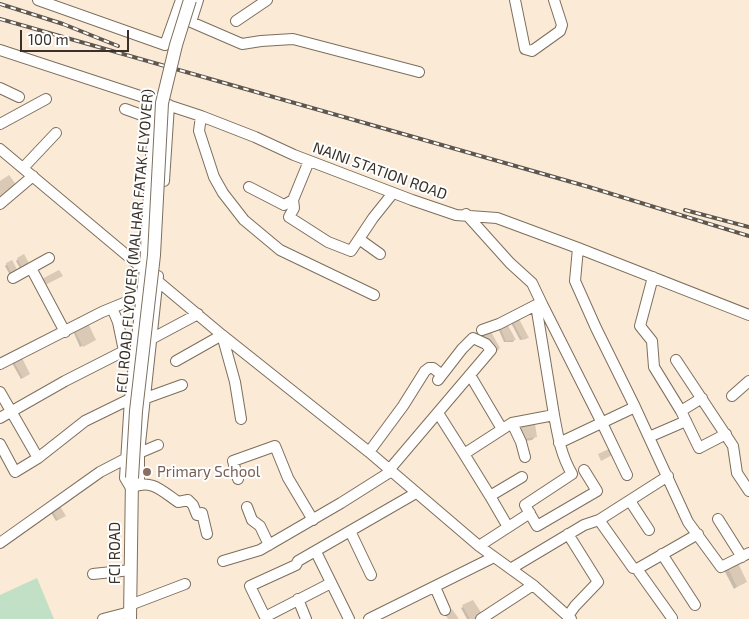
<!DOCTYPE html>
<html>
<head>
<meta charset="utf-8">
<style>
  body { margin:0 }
  #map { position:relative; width:749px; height:619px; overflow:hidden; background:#fbead6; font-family:"Exo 2",sans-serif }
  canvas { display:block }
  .scale { position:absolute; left:20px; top:30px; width:109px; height:22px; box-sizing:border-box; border:2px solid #38312a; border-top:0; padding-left:6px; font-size:15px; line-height:18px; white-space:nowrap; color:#38312a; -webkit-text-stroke:4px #fff; paint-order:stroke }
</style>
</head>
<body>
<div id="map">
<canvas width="749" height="619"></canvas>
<div class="scale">100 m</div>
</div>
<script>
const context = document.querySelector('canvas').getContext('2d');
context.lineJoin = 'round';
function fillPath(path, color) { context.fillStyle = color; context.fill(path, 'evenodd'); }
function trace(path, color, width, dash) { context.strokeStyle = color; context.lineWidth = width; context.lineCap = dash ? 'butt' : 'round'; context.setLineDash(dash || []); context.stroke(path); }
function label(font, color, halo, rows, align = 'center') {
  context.font = font + ' "Exo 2",sans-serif'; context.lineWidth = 4; context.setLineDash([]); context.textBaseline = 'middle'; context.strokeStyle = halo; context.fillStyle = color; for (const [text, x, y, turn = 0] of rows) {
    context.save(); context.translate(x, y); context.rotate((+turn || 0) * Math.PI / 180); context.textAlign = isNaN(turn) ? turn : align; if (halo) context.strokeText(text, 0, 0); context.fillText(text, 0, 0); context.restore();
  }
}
fillPath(new Path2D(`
  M 37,578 L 54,619 L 0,619 L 0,595 Z`), '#c2e0c5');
fillPath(new Path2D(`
  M 18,259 L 29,267 L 22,272 L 16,261 Z
  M 7,264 L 17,273 L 11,277 L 5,266 Z
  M 513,321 L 527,337 L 526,339 L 520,340 L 511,323 Z
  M 500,326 L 514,340 L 513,342 L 504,342 L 498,328 Z
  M 75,330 L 94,339 L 80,347 L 73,331 Z
  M 20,358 L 29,374 L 21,379 L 12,363 Z
  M 512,430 L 535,437 L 532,440 L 518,442 Z
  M 52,509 L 63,517 L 56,521 L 50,511 Z
  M 736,563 L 746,581 L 734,589 L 724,570 Z
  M 473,602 L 479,619 L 467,619 L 461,608 Z`), '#0003');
fillPath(new Path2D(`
  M 9,175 L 17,186 L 0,199 L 0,181 Z
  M 24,254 L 31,267 L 24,271 L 17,258 Z
  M 12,260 L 19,273 L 13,276 L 6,263 Z
  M 59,270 L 63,276 L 43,286 L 40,280 Z
  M 518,317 L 529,338 L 522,339 L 512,320 Z
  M 87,321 L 96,340 L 83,347 L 74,329 Z
  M 506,322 L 516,340 L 506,341 L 499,325 Z
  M 490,330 L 500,348 L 497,351 L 492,346 L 475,335 Z
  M 21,356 L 30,374 L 23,378 L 13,360 Z
  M 535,424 L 537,437 L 521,439 L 514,426 Z
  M 611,448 L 614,454 L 601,461 L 598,454 Z
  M 58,503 L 66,516 L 58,520 L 51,508 Z
  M 737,561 L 747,582 L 737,587 L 727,566 Z
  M 473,600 L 484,617 L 480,619 L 470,619 L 462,605 Z
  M 452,609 L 459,619 L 448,619 L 444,613 Z`), '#d9c9b5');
const minor = new Path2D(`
  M 38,0 L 165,45 L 181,0
  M 198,0 L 191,22 L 242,44 L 261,41 L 293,39 L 419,72
  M 515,0 L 525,49 L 532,51 L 560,31 L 562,25 L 554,0
  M 236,21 L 267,0
  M 0,50 L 201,116 L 255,137 L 294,155 L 412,200 L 456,215 L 497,218 L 578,248 L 749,315
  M 0,88 L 19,97
  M 154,100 L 145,268 L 130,399 L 125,478 L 131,488 C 151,478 162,491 178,502 L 188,500 L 193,505 L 197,515 L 202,513 L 207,534
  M 125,109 L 153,119
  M 201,116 L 199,131 L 214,177 L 223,193 L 244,220 L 280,250 L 374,295
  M 0,124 L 46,99
  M 0,149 L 222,335 L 369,452 L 479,546 L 533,585 L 571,619
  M 309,161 L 293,200 L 294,208 L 289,217 L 328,242 L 351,251 L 359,239 L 380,254
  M 23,168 L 56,133
  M 164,181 L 169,105
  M 249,187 L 284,205 L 293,200
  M 0,204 L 33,176
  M 359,239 L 373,218 L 393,193
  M 578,248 L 575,281 L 596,328 L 635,407 L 688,522 L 721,567 L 749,553
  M 31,268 L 65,332
  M 653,277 L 640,326 L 652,341 L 654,367 L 681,411 L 699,448 L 726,434
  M 13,278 L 49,258
  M 542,304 L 602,423 L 627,475
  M 482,330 L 499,324 L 536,305
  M 153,338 L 198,314
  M 676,360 L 733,446 L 737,473 L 749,491
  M 176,361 L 222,335 L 235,382 L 241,419
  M 0,364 L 102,312 L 141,296
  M 470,375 L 502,429
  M 0,392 L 38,458
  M 732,396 L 749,381
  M 146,398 L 182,385
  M 681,411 L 702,398
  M 438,413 L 464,454 L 512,423 L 554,415 L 536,305 L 542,304 L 532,283 L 510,263 L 466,214
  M 554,415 C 558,437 561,455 572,474 L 525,505 L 537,526 L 597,491 L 584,470
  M 0,418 L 65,381 L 124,351 L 118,322 L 112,308
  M 512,423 L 521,442 L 525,457
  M 649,437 L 686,421
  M 559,443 L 635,407
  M 0,444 L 15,472 L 38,458 L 85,421 L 130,399
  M 369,452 L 403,406 L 425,371 L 429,368 L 433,368 L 442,375
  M 139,453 L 158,445
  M 464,454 L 490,496
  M 389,470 L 491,350 L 486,344 L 473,338 L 462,349 L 438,380
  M 238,479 L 233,461 L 275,446 L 288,478 L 313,520
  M 139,484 L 139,453 L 158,276
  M 630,501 L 649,530
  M 247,507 L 252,520 L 260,526 L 269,545
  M 718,519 L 742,557
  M 599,520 L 633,568 L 637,569 L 672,618
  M 508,527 L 490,496 L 522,477
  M 350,531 L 371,575
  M 0,543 L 100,472 L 125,459
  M 479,546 L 530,513
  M 316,552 L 349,619
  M 662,554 L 695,605
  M 223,561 L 260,550 L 341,503 L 390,472
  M 512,568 L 584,525 L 599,520 L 668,476
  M 637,569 L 698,534
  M 93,574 L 131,570
  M 435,587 L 445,610
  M 298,599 L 306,619
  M 130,605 L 185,584
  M 568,616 L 575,606 L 598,582 L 568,534
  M 265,617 L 331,583
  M 103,619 L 130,612
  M 266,619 L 250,586 L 296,565 L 298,561 L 416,493
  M 369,619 L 494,557
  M 481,619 L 533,585`);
const major = new Path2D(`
  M 130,619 L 132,478`);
trace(minor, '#7d6f5d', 12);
trace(major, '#7d6f5d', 14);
trace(minor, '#fff', 10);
trace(major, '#fff', 12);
const rail = new Path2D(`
  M 0,4 L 63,24 L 118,46
  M 0,19 L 589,187 L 749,236
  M 685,210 L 749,227`);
trace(rail, '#5f564c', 4);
trace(rail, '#fff', 2, [5.5]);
const majorBridge = new Path2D(`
  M 132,478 L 136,411 L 154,255 L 162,103 L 176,45 L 190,0`);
trace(majorBridge, '#7d6f5d', 14, []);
trace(majorBridge, '#fff', 12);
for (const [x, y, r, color] of [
  [147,472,5,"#8d6e63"]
]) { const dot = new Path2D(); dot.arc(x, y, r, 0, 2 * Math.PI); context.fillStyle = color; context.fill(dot); trace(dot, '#fff', 2); }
label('15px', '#38312a', '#fff', [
  ["NAINI STATION ROAD",380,171,20],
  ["FCI ROAD FLYOVER (MALHAR FATAK FLYOVER)",135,241,-85],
  ["FCI ROAD",115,553,-90]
]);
label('15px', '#785e54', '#fff', [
  ["Primary School",157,472]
], 'left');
</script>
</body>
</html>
